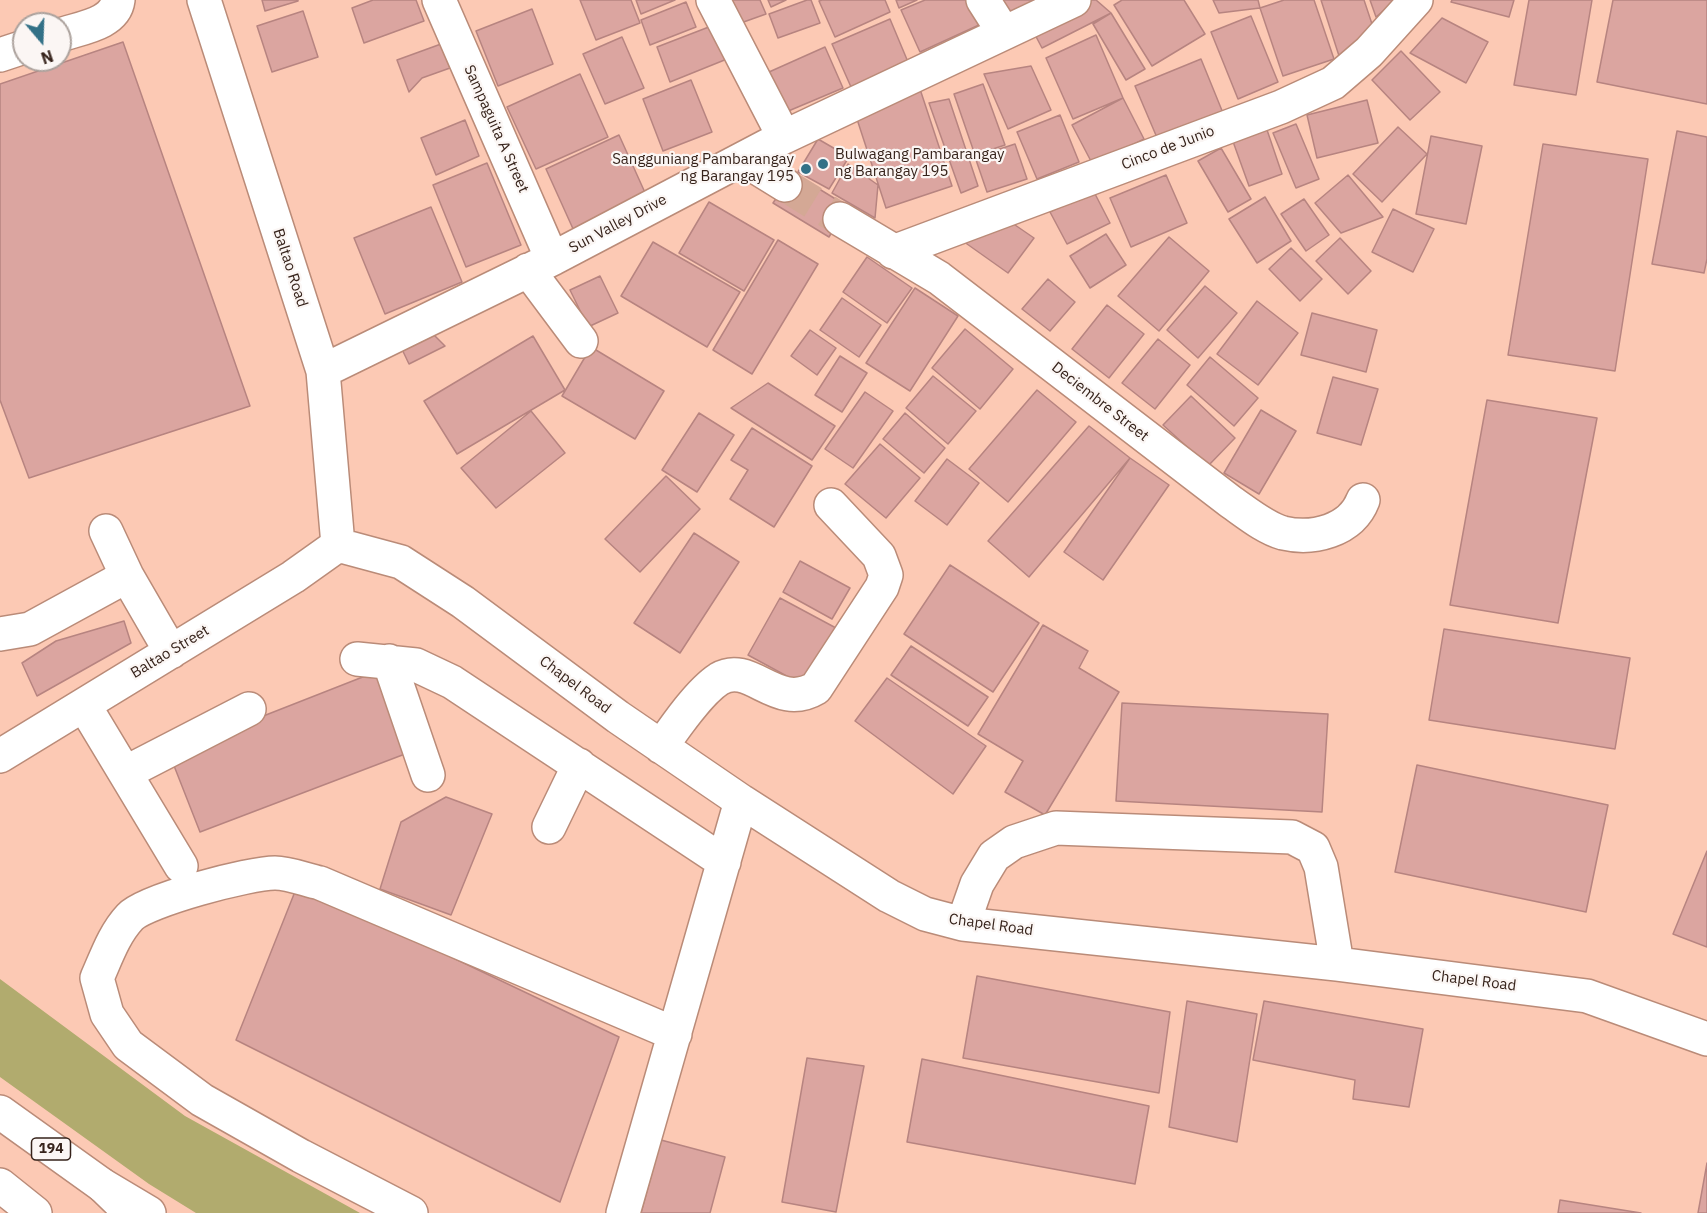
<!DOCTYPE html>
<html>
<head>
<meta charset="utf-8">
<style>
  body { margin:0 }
  #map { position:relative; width:1707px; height:1213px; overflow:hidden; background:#fcc9b4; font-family:"IBM Plex Sans",sans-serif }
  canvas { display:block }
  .north { position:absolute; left:12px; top:12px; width:60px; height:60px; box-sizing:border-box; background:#fbf6f4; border:2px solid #aca29d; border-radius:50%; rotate:161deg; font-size:16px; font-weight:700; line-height:24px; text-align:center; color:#36231b }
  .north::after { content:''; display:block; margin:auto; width:21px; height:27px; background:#337187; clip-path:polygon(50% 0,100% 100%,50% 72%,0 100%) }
</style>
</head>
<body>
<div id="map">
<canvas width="1707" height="1213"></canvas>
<div class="north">N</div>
</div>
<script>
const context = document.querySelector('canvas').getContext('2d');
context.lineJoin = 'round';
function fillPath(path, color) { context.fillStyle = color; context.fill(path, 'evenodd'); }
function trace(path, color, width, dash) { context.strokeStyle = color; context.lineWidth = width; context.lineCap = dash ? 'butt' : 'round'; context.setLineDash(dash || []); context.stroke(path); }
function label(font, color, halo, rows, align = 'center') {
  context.font = font + ' "IBM Plex Sans",sans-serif'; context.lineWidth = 4.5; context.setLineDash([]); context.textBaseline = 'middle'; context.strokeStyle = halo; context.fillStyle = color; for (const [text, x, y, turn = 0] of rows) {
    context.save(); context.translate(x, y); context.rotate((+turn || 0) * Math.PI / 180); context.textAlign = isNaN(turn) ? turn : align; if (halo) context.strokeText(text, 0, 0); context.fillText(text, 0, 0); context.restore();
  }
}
fillPath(new Path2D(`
  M 0,979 L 185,1116 L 360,1213 L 196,1213 L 149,1184 L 0,1077 Z`), '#b1ab6e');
const building = new Path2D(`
  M 262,0 L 298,0 L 298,1 L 265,11 Z
  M 373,0 L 416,0 L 424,21 L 364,43 L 352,8 Z
  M 580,0 L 631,0 L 640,23 L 596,40 Z
  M 636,0 L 675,0 L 641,14 Z
  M 728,0 L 760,0 L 766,14 L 738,24 Z
  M 768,0 L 786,0 L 771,7 Z
  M 807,0 L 811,0 L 820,23 L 778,38 L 769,14 Z
  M 822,0 L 885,0 L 890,12 L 835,37 L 819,1 Z
  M 896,0 L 917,0 L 899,8 Z
  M 925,0 L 968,0 L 979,25 L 920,52 L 901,10 Z
  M 993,0 L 1044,0 L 1001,19 Z
  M 1088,0 L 1096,0 L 1111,13 L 1042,48 L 1032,29 Z
  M 1122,0 L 1184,0 L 1205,34 L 1152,66 L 1114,5 Z
  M 1213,0 L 1258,0 L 1260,8 L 1219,13 Z
  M 1284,0 L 1314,0 L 1334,59 L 1283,76 L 1260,8 Z
  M 1321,0 L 1364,0 L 1374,30 L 1341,62 Z
  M 1370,0 L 1396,0 L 1376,17 Z
  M 1452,0 L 1514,0 L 1509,17 L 1451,2 Z
  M 1529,0 L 1592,0 L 1576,95 L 1514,85 Z
  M 1613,0 L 1707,0 L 1707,104 L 1597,82 Z
  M 686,2 L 696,27 L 650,45 L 641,20 Z
  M 532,9 L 553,64 L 498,86 L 476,31 Z
  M 303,11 L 318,57 L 272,72 L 257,26 Z
  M 1111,13 L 1145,69 L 1126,80 L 1093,24 Z
  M 1251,16 L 1278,82 L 1238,99 L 1211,32 Z
  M 1442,18 L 1488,42 L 1466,83 L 1410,53 Z
  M 890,19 L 908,62 L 851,87 L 832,44 Z
  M 714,25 L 727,59 L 670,82 L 657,47 Z
  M 1096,35 L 1123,98 L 1073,119 L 1046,58 Z
  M 622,37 L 644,88 L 605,104 L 583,54 Z
  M 123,42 L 250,406 L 29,478 L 0,400 L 0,84 Z
  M 441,44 L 450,68 L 422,78 L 409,92 L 397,60 Z
  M 825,47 L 843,88 L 786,112 L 769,72 Z
  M 1401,51 L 1440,92 L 1410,120 L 1372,80 Z
  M 1201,59 L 1223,113 L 1158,140 L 1135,86 Z
  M 1031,66 L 1051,110 L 1008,129 L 984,74 Z
  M 580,74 L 608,137 L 536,169 L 507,107 Z
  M 691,80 L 712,132 L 663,151 L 643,99 Z
  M 918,83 L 952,186 L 886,208 L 855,113 Z
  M 983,84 L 1005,145 L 975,155 L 954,94 Z
  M 1123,98 L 1144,139 L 1093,165 L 1072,125 Z
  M 949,99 L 978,186 L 961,193 L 929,103 Z
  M 1367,100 L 1378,143 L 1317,158 L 1307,115 Z
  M 1060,115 L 1079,162 L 1037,179 L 1017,132 Z
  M 465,120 L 479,156 L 436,175 L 421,138 Z
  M 1265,124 L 1282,174 L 1249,186 L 1231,136 Z
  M 1296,124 L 1319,179 L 1296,188 L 1273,133 Z
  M 1398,127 L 1427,154 L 1382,202 L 1353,174 Z
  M 1677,131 L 1707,137 L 1707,259 L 1704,273 L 1652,264 Z
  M 619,135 L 647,197 L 574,231 L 546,169 Z
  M 1431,136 L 1482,146 L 1466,224 L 1416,214 Z
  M 818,139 L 849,157 L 829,189 L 798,172 Z
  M 1015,144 L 1027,179 L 987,192 L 975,157 Z
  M 1543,144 L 1648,159 L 1615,371 L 1508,355 Z
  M 1221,148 L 1251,199 L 1228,212 L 1198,161 Z
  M 487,163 L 521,245 L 466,267 L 433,185 Z
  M 848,164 L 878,185 L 875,218 L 832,193 Z
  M 793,173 L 847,206 L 829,237 L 773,203 Z
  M 1166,175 L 1187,223 L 1131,247 L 1110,198 Z
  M 1348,175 L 1383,217 L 1341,233 L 1315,203 Z
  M 1093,190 L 1110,223 L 1067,244 L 1050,212 Z
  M 1265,197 L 1291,241 L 1257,263 L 1229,219 Z
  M 1304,199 L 1329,235 L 1306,251 L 1281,214 Z
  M 709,202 L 774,240 L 744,291 L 679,253 Z
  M 431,207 L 462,282 L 385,314 L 354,238 Z
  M 1393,209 L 1434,229 L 1413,272 L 1372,252 Z
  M 999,214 L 1034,238 L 1008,273 L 960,239 Z
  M 1106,234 L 1126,265 L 1090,288 L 1070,256 Z
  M 1169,237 L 1209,271 L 1159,331 L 1118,296 Z
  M 1340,238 L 1371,271 L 1348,294 L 1316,261 Z
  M 778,240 L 818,264 L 752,374 L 713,350 Z
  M 653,242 L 740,292 L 707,347 L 621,296 Z
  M 1291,248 L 1322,279 L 1300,301 L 1269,269 Z
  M 867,257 L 912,288 L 887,323 L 843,292 Z
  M 600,276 L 618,313 L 588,327 L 570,290 Z
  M 1048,279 L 1075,302 L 1050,331 L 1022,309 Z
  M 1205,286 L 1237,313 L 1198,358 L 1167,330 Z
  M 915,288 L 958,316 L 910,391 L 866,363 Z
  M 842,298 L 881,325 L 859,357 L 820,330 Z
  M 1257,301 L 1298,333 L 1258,385 L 1217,354 Z
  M 1107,305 L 1144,334 L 1109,378 L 1072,349 Z
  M 1312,313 L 1377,330 L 1366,372 L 1301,355 Z
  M 428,329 L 445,346 L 409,364 L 399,343 Z
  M 965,329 L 1013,369 L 980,409 L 932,368 Z
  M 810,330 L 836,348 L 817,375 L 791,356 Z
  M 533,336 L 565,390 L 457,454 L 424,401 Z
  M 1158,339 L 1190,365 L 1155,409 L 1122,383 Z
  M 591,347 L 664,391 L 635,439 L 562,396 Z
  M 840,356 L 867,373 L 842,412 L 815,395 Z
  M 1210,357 L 1258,398 L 1234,426 L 1187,385 Z
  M 933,376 L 976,411 L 948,444 L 906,408 Z
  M 1333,377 L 1378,389 L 1361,445 L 1317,433 Z
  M 768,383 L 835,426 L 812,460 L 731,408 Z
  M 1037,390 L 1076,422 L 1008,502 L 969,469 Z
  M 865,392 L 893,411 L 853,468 L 825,449 Z
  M 1191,396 L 1235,438 L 1208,466 L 1163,425 Z
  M 1487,400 L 1597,418 L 1558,623 L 1450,605 Z
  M 1261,410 L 1296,431 L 1259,494 L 1224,473 Z
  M 531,411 L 565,453 L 496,508 L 461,468 Z
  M 699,413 L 734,435 L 697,492 L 662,470 Z
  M 905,413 L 945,448 L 924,473 L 883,439 Z
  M 1089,426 L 1130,458 L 1029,577 L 988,541 Z
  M 752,428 L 812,466 L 774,527 L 730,499 L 748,470 L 731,460 Z
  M 880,444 L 920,478 L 886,518 L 845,484 Z
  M 1130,458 L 1169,485 L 1103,580 L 1064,552 Z
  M 947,459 L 979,483 L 947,525 L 915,501 Z
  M 666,476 L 700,509 L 640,572 L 605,539 Z
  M 694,533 L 739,562 L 680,653 L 634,623 Z
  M 800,561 L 850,588 L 832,619 L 783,592 Z
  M 950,565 L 1039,623 L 993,692 L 904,634 Z
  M 780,598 L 836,628 L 805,686 L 748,655 Z
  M 124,621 L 131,643 L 37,696 L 22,663 L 56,641 Z
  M 1043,625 L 1088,651 L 1079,668 L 1119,692 L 1045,815 L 1005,792 L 1023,761 L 978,734 Z
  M 1444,629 L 1630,658 L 1615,749 L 1429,720 Z
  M 911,646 L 988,697 L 968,726 L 891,675 Z
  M 378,671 L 405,754 L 200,832 L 169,753 Z
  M 887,678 L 986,746 L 953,794 L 855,721 Z
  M 1122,703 L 1328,714 L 1322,812 L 1116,801 Z
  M 1417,765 L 1608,805 L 1586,912 L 1395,872 Z
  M 446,797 L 492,814 L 451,915 L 380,889 L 401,822 Z
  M 1707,851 L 1707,947 L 1673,934 Z
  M 298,884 L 619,1037 L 560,1202 L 236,1040 Z
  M 977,976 L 1170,1012 L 1159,1093 L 963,1058 Z
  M 1187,1001 L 1257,1014 L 1237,1142 L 1169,1127 Z
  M 1264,1001 L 1423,1029 L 1409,1107 L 1353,1099 L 1355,1080 L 1253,1060 Z
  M 807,1058 L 864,1066 L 836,1212 L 782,1202 Z
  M 922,1059 L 1149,1106 L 1135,1184 L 907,1142 Z
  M 661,1140 L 725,1157 L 710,1213 L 641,1213 Z
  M 1707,1163 L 1707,1213 L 1698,1213 Z
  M 1560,1200 L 1641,1213 L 1558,1213 Z`);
fillPath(building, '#dba5a0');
trace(building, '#b78480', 1.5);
trace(new Path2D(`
  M 785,185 L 840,219`), '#d4a895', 33, [33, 16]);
const minor = new Path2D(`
  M 204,0 L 323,371 L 338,545
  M 439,0 L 552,259
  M 713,0 L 784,137
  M 983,0 L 1004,33
  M 60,35 C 80,28 115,24 118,0
  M 0,55 L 24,47
  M 743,159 L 785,185
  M 840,219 L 939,278 L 1231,502 C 1247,513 1265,528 1283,533 C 1313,540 1351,531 1363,500
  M 893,252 L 1281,107 L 1333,83 L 1369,52 L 1416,0
  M 528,270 L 581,341
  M 323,371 L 552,259 L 784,137 L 1074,0
  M 106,531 L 127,576 L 171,652
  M 338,545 L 401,562 L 463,602 L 618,717 L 741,801 L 889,896 L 925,914 L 963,924 L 1337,964 L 1587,996 L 1707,1039
  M 0,634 L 30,629 L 127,576
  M 357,659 L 416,665 L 452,682 L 724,862
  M 389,661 L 428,775
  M 84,705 L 181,866
  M 661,747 C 675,727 699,692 719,679 C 751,660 776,712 816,688 L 882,587 L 886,575 L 879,556 L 831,505
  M 0,756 L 293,577 L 338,545
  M 125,773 L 249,709
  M 549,827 L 579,765
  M 963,924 L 977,884 L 994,856 L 1014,842 L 1056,828 L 1292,837 L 1313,848 L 1321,867 L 1337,964
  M 411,1213 L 301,1156 L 202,1100 L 128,1045 L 107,1014 L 97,978 C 106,958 114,934 130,917 C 146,900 250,873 275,873 C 289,873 306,880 320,883 L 675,1034
  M 623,1213 L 741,801`);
const major = new Path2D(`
  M 0,1112 L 102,1185 L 149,1213`);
const highway = new Path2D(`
  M 0,1185 L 35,1213
  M 102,1185 L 131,1213`);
trace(minor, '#ba8b78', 36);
trace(major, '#ba8b78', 36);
trace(highway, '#ba8b78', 36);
trace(minor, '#fff', 33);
trace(major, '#fff', 33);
trace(highway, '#fff', 33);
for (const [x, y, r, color] of [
  [823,164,6,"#337187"],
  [806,169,6,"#337187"]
]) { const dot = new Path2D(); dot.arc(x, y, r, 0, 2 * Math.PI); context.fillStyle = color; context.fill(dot); trace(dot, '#fbf6f4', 2); }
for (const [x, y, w] of [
  [51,1149,39]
]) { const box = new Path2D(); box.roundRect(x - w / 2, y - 11, w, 22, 4.5); context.fillStyle = '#fbf6f4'; context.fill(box); trace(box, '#36231b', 1.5); }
label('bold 14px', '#36231b', null, [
  ["194",51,1149]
]);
label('15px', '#36231b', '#fbf6f4', [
  ["Sampaguita A Street",496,129,66],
  ["Cinco de Junio",1168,148,-21],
  ["Sun Valley Drive",618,224,-28],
  ["Baltao Road",290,268,72],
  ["Deciembre Street",1100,402,38],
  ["Baltao Street",170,652,-31],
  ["Chapel Road",575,685,37],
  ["Chapel Road",991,925,8],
  ["Chapel Road",1474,981,7]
]);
label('15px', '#36231b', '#fbf6f4', [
  ["Bulwagang Pambarangay",835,155],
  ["ng Barangay 195",835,172],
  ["Sangguniang Pambarangay",794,160,"right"],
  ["ng Barangay 195",794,177,"right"]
], 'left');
</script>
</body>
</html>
